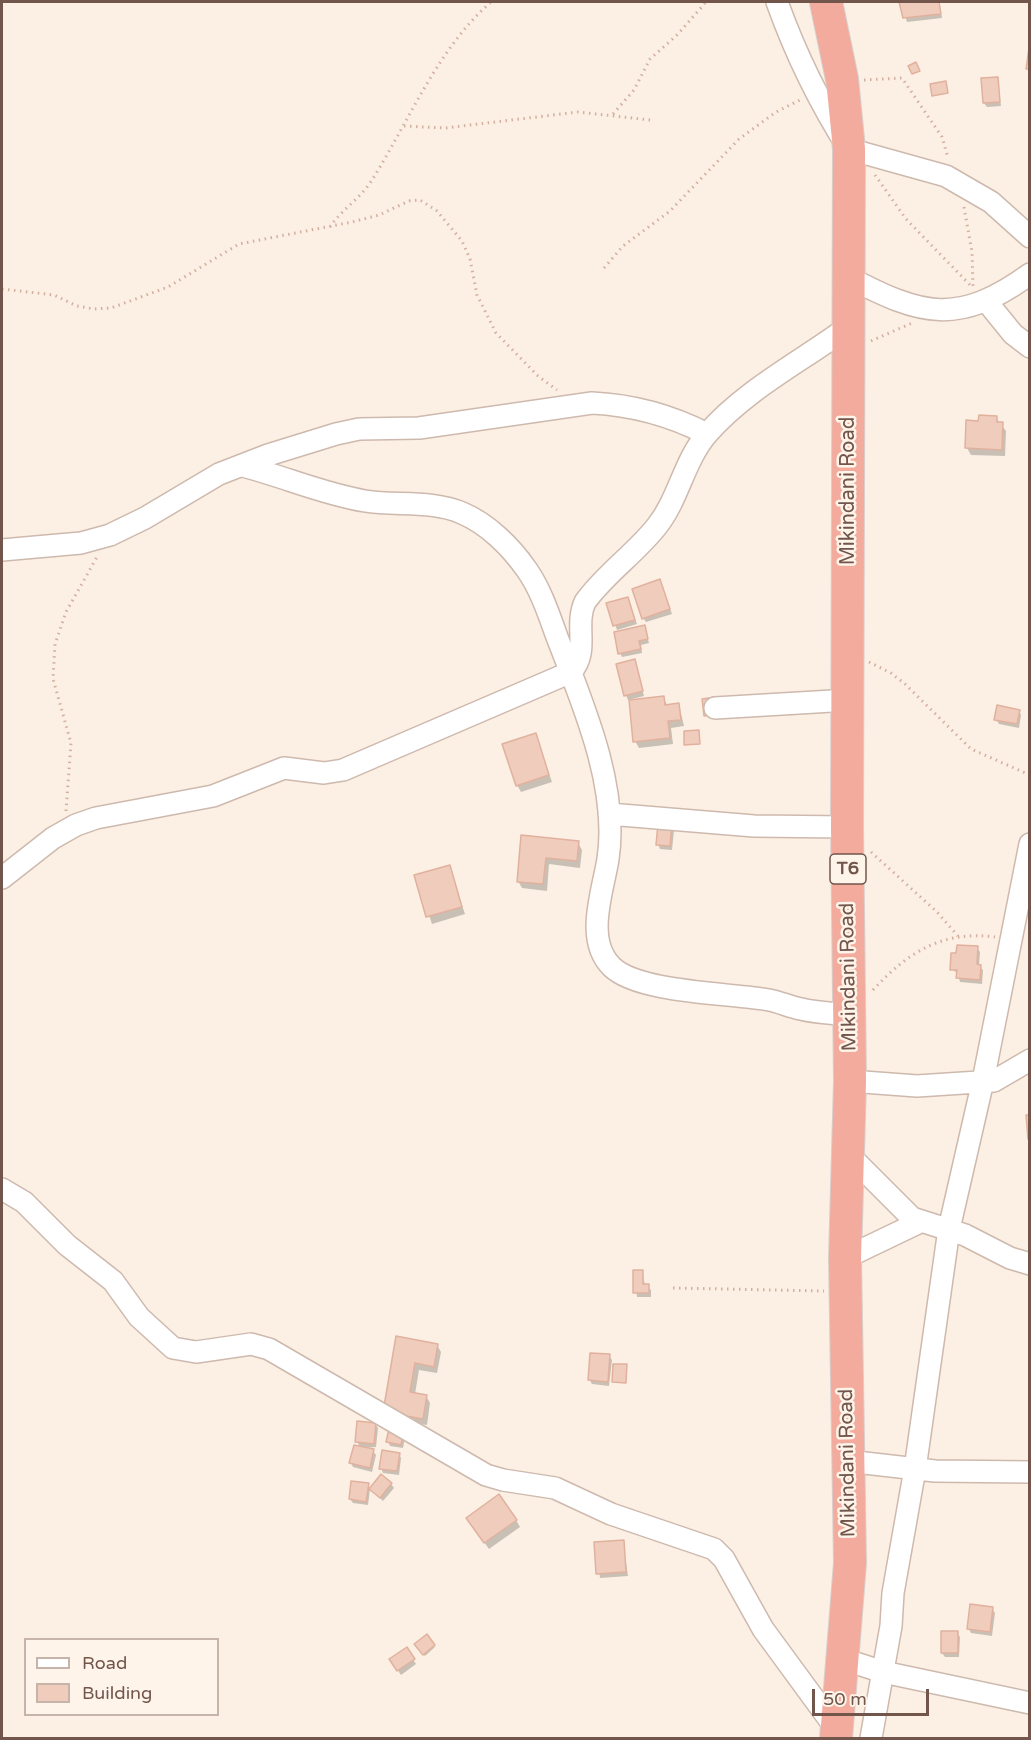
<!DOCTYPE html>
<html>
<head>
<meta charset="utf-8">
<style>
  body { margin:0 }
  #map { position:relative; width:1031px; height:1740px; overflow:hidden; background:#fbf0e3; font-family:"Varela Round",sans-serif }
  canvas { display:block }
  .frame { position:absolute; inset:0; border:3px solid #72554b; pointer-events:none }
  .legend { position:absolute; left:24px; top:1638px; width:195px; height:78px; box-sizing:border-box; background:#fef4e9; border:2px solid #c6b4aa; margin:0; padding:8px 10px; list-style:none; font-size:18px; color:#72554b }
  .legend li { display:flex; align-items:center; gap:12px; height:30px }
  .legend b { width:30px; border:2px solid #c6b4aa }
  .scale { position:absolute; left:812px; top:1689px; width:117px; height:27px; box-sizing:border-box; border:3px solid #72554b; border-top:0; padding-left:8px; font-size:18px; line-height:21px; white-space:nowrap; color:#72554b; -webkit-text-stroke:4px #fef4e9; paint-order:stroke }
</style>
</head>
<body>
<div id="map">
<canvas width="1031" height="1740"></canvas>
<div class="frame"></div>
<ul class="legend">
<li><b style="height:8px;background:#fff"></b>Road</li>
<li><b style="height:16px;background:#efccbc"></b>Building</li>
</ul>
<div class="scale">50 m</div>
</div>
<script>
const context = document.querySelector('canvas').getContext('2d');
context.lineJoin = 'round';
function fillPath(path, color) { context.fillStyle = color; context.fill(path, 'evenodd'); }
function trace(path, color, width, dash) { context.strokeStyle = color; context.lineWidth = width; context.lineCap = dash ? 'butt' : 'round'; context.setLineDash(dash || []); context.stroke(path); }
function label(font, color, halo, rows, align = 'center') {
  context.font = font + ' "Varela Round",sans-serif'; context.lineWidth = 5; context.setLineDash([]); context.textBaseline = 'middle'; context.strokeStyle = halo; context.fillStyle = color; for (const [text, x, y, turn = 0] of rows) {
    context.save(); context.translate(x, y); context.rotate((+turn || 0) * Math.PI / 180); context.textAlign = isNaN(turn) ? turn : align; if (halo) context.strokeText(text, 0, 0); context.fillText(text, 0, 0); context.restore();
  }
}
fillPath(new Path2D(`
  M 901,2 L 939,2 L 942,18 L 907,22 Z
  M 997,79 L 1001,106 L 987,107 L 984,103 Z
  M 996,418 L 1006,431 L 1005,456 L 971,455 L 967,448 L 980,423 Z
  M 662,585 L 672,614 L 646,622 L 643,618 Z
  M 627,598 L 637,624 L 617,630 L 608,604 Z
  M 644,627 L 649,643 L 641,645 L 642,653 L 622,657 L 620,653 Z
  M 634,661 L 644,696 L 628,700 L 626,695 Z
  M 663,698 L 668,706 L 679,705 L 684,726 L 671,728 L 673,744 L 639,748 L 635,741 Z
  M 1019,711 L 1021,715 L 1019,728 L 999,724 L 996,719 Z
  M 535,734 L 552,782 L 521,792 L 517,785 Z
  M 660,824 L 674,830 L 672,850 L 660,849 L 658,844 Z
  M 523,837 L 578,843 L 582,850 L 580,868 L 549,864 L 547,891 L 522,888 L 518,881 Z
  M 449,867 L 465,914 L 432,924 L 416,876 Z
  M 977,948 L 980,952 L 979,966 L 983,970 L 982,984 L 960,982 L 958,974 L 952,969 Z
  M 634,1271 L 642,1271 L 645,1285 L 651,1290 L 651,1297 L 637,1297 Z
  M 397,1338 L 437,1345 L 441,1352 L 437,1373 L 419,1370 L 415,1394 L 426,1396 L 430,1403 L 427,1425 L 389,1419 Z
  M 609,1356 L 612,1360 L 609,1386 L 592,1384 L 589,1379 Z
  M 375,1424 L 378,1428 L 376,1447 L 361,1448 L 373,1451 L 376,1455 L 372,1472 L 353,1467 L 351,1463 L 360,1448 L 357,1441 Z
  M 406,1432 L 403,1448 L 390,1446 L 388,1441 Z
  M 399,1454 L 401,1458 L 399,1475 L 383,1473 L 381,1468 Z
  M 368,1484 L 370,1489 L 368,1505 L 353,1503 L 350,1499 Z
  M 391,1484 L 394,1488 L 383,1501 L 371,1489 Z
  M 516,1520 L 520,1527 L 489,1549 L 472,1525 Z
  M 623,1542 L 628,1576 L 600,1578 L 596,1544 Z
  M 992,1608 L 995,1613 L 992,1636 L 971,1633 L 969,1629 Z
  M 957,1633 L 960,1637 L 959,1657 L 945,1657 L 942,1653 Z
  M 426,1636 L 435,1647 L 425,1656 L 416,1645 Z
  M 406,1649 L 416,1664 L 401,1675 L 391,1660 Z`), '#0003');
const building = new Path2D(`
  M 899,2 L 939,2 L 941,14 L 903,18 Z
  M 1029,48 L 1030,48 L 1030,69 L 1026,69 Z
  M 916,62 L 920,71 L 912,74 L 908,66 Z
  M 998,77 L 1000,102 L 983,103 L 981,78 Z
  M 946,81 L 948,93 L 932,96 L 930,84 Z
  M 979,415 L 997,416 L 997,422 L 1003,422 L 1002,450 L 965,448 L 966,420 L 978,421 Z
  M 660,579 L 670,609 L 642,619 L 632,589 Z
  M 628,597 L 635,620 L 613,626 L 606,603 Z
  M 645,625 L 648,639 L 639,641 L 641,649 L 618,654 L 614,632 Z
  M 635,659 L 643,691 L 624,696 L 616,664 Z
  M 664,696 L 665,705 L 679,703 L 681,720 L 668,721 L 670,738 L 633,742 L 629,700 Z
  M 709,698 L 710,715 L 704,716 L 702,699 Z
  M 997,705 L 1020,710 L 1017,724 L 994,720 Z
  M 699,730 L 700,744 L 684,745 L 684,731 Z
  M 536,733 L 549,775 L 516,786 L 502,744 Z
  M 658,823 L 672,824 L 670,846 L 656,845 Z
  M 521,835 L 579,841 L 577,861 L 546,858 L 543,884 L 517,882 Z
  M 450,865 L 462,907 L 426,917 L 414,875 Z
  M 957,945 L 978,946 L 977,964 L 981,965 L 980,980 L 956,978 L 957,970 L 950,970 L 951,953 L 956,953 Z
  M 1026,1115 L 1030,1115 L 1030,1139 L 1028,1139 Z
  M 633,1270 L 643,1270 L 643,1284 L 649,1284 L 649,1293 L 633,1293 Z
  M 396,1336 L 438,1344 L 434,1367 L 415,1363 L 410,1392 L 427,1395 L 423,1419 L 383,1412 Z
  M 590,1353 L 610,1354 L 608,1382 L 588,1380 Z
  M 613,1364 L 627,1364 L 626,1383 L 612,1382 Z
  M 357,1421 L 376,1423 L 374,1444 L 355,1442 Z
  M 390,1424 L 405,1427 L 401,1445 L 386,1442 Z
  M 354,1445 L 374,1449 L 370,1468 L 349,1463 Z
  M 382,1450 L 400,1453 L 397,1471 L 379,1469 Z
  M 381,1474 L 392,1483 L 380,1498 L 369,1489 Z
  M 351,1481 L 369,1483 L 366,1502 L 349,1499 Z
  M 499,1494 L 517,1520 L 484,1543 L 466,1518 Z
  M 624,1540 L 626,1572 L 596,1574 L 594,1542 Z
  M 970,1604 L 993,1607 L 990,1632 L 967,1629 Z
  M 941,1631 L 958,1631 L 958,1653 L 941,1653 Z
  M 427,1634 L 435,1645 L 423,1655 L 414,1644 Z
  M 407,1647 L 415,1659 L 397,1671 L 389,1659 Z`);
fillPath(building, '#efccbc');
trace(building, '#e1b19e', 1.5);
const minor = new Path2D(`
  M 777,2 C 796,55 819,102 849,149 L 946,176 L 991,202 L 1030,237
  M 848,277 C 922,316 958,326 1030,274
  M 987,302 L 1013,334 L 1030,347
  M 243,466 C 285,477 323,494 365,501 C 396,506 432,500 462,513 C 488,524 511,547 527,570 C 541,590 549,615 557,637 C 583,704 619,787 608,859 C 603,891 584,940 612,967 C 639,993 731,993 769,1000 C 780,1002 790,1007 801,1009 C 817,1013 834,1013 850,1015
  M 2,550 L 81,543 L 110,535 L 145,518 L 219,474 L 268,455 L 336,434 L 359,429 L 419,428 L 592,403 C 634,405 670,415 707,434
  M 715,708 L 849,700
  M 609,814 L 754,826 L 847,827
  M 2,878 L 53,838 L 76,825 L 96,818 L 213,796 L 284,768 L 324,773 L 343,770 L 571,672 C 590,651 574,626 585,602 C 605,574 636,553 657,526 C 679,498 684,461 707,434 C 745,390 802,361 848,327
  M 850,1081 L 917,1086 L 994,1081 L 1030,1060
  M 848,1154 L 912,1218 L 965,1235 L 1010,1258 L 1030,1264
  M 2,1189 L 24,1202 L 67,1245 L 113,1281 L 139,1317 L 173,1348 L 196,1352 L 251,1344 L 269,1349 L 486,1475 L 503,1480 L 555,1488 L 611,1514 L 714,1549 L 724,1559 L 763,1629 L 837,1730
  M 845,1258 L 920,1222
  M 847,1461 L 935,1471 L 1030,1472
  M 843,1659 L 883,1672 L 1030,1703
  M 871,1738 L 891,1626 L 893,1593 L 915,1469 L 949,1229 L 983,1081 L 1030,844`);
const highway = new Path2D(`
  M 826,2 L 842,79 L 849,149 L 847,827 L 850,1081 L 845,1258 L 850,1563 L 836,1738`);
trace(minor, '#ceb9ae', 24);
trace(highway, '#d8cfcd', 34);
trace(new Path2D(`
  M 864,80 L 902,78 L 942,137 L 948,158
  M 613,114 L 634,90 L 650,59 L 678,34 L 706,2
  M 404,126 L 445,128 L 578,112 L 650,120
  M 875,175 L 906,219 L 973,288
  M 964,207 L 972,252 L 973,287
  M 330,227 C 342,209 361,198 372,180 C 409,121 438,48 491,2
  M 604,268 L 623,246 L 670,211 L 739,139 L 776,112 L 800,100
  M 2,289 L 54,295 L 77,306 L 94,309 L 111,308 L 168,287 L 239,244 L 352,222 L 379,215 L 409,201 L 420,200 L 437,211 L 462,241 L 470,259 L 477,295 L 496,333 L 538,376 L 557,390
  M 871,341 L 912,323
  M 869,662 L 891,673 L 905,684 L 971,749 L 1030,775
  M 66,811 L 71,743 L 53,679 L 55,644 L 66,612 L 97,557
  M 871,852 L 937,912 L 958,936
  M 873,990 C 907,953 942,930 995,937
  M 673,1288 L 824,1291`), '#d4afa0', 3, [1.5, 4.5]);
trace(minor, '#fff', 21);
trace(highway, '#f2ab9d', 32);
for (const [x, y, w] of [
  [848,869,36]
]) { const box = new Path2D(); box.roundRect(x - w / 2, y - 15, w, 30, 4.5); context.fillStyle = '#fef4e9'; context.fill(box); trace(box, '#72554b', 1.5); }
label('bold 18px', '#72554b', null, [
  ["T6",848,869]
]);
label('20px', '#72554b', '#fef4e9', [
  ["Mikindani Road",849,491,-90],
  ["Mikindani Road",849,977,-91],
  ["Mikindani Road",848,1463,-91]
]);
</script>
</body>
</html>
